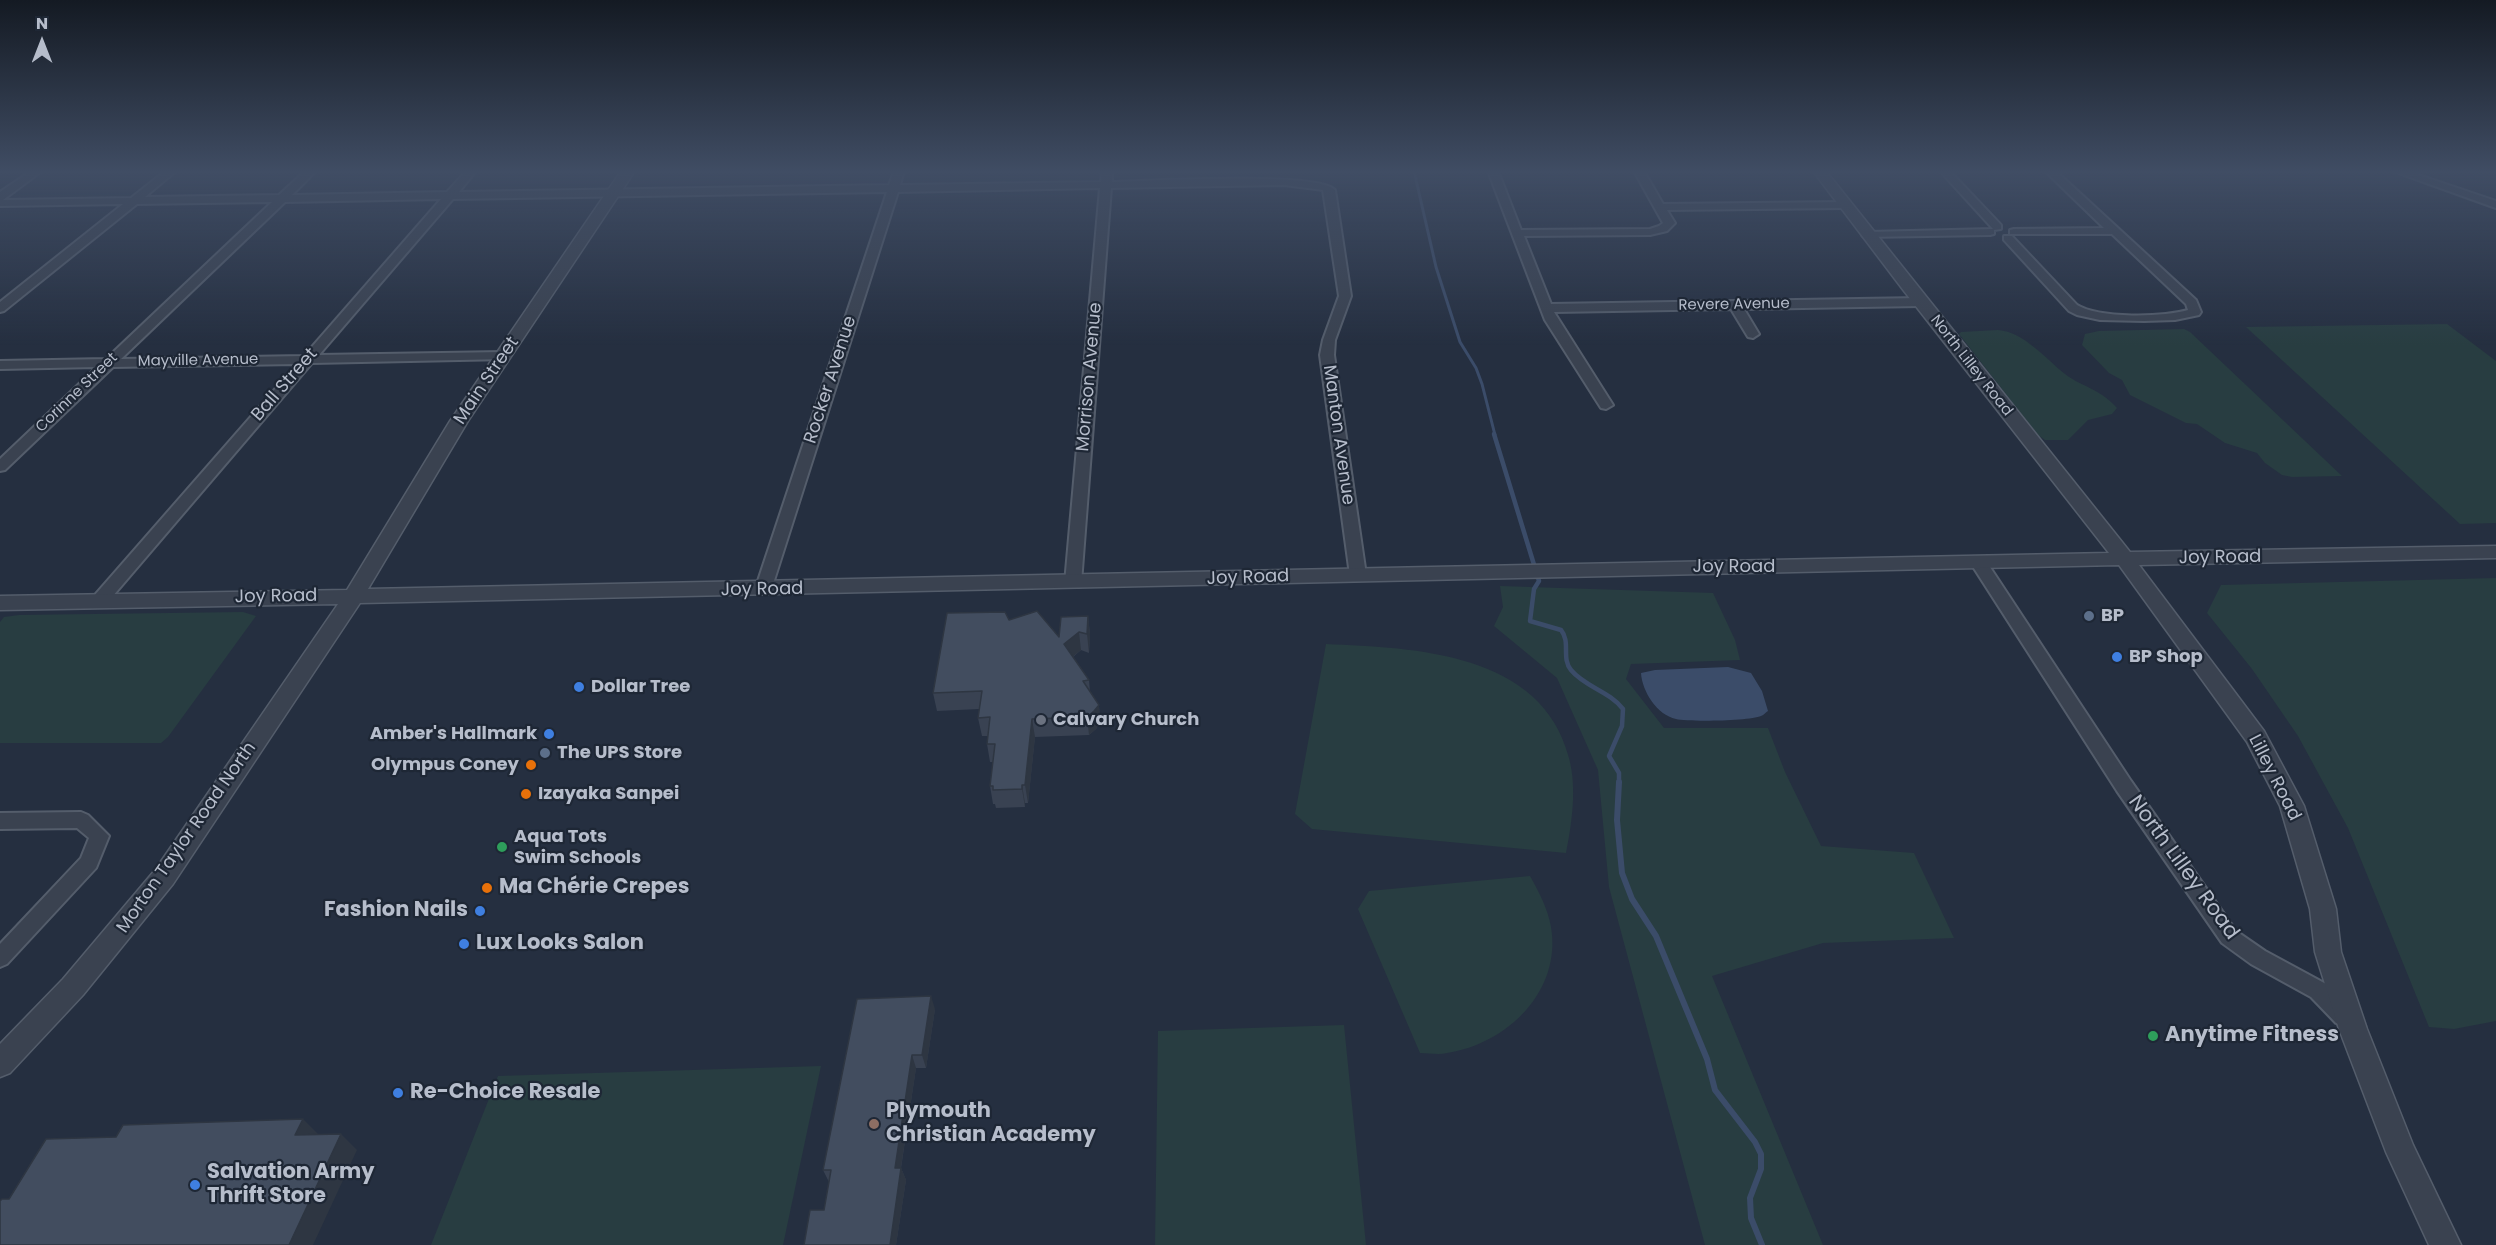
<!DOCTYPE html>
<html>
<head>
<meta charset="utf-8">
<style>
  body { margin:0 }
  #map { position:relative; width:2496px; height:1245px; overflow:hidden; background:#252f40; font-family:Poppins,sans-serif }
  canvas { display:block }
  .north { position:absolute; left:12px; top:12px; width:60px; height:60px; -webkit-text-stroke:4px #1e2735; paint-order:stroke; rotate:0deg; font-size:16px; font-weight:700; line-height:24px; text-align:center; color:#b6bdcb }
  .north::after { content:''; display:block; margin:auto; width:21px; height:27px; background:#b6bdcb; clip-path:polygon(50% 0,100% 100%,50% 72%,0 100%) }
</style>
</head>
<body>
<div id="map">
<canvas width="2496" height="1245"></canvas>
<div class="north">N</div>
</div>
<script>
const context = document.querySelector('canvas').getContext('2d');
context.lineJoin = 'round';
function fillPath(path, color) { context.fillStyle = color; context.fill(path, 'evenodd'); }
function trace(path, color, width, dash) { context.strokeStyle = color; context.lineWidth = width; context.lineCap = dash ? 'butt' : 'round'; context.setLineDash(dash || []); context.stroke(path); }
function label(font, color, halo, rows, align = 'center') {
  context.font = font + ' Poppins,sans-serif'; context.lineWidth = 4.5; context.setLineDash([]); context.textBaseline = 'middle'; context.strokeStyle = halo; context.fillStyle = color; for (const [text, x, y, turn = 0] of rows) {
    context.save(); context.translate(x, y); context.rotate((+turn || 0) * Math.PI / 180); context.textAlign = isNaN(turn) ? turn : align; if (halo) context.strokeText(text, 0, 0); context.fillText(text, 0, 0); context.restore();
  }
}
fillPath(new Path2D(`
  M 2447,324 L 2496,361 L 2496,523 L 2460,524 L 2246,327 Z
  M 2184,329 L 2190,332 L 2342,476 L 2292,477 L 2282,475 L 2265,463 L 2257,453 L 2225,443 L 2197,424 L 2186,423 L 2130,395 L 2122,380 L 2109,373 L 2082,345 L 2085,334 L 2099,331 Z
  M 1998,330 C 2024,332 2046,359 2065,374 C 2083,388 2098,387 2117,408 L 2112,414 L 2088,420 L 2068,440 L 2045,440 L 2038,435 L 1959,334 L 1961,332 Z
  M 2496,578 L 2496,1021 L 2454,1029 L 2429,1027 L 2348,828 L 2298,736 L 2252,669 L 2207,613 L 2221,585 Z
  M 1500,586 L 1713,593 L 1735,640 L 1740,660 L 1631,664 L 1626,679 L 1664,728 L 1768,728 L 1785,772 L 1821,846 L 1914,853 L 1954,938 L 1823,943 L 1712,976 L 1823,1245 L 1705,1245 L 1609,887 L 1598,770 L 1557,678 L 1494,626 L 1503,607 Z
  M 243,612 L 256,616 L 168,737 L 161,743 L 0,743 L 0,622 L 4,617 L 19,615 Z
  M 1326,644 C 1415,648 1542,652 1569,758 C 1577,788 1572,823 1566,853 L 1312,829 L 1295,814 Z
  M 1530,876 C 1539,892 1548,909 1551,927 C 1562,991 1507,1044 1447,1053 C 1439,1055 1429,1053 1420,1053 L 1358,909 L 1369,891 Z
  M 1344,1025 L 1366,1245 L 1155,1245 L 1158,1031 Z
  M 821,1066 L 783,1245 L 431,1245 L 498,1076 Z`), '#283d41');
fillPath(new Path2D(`
  M 1728,667 L 1751,673 L 1762,691 L 1768,711 C 1766,712 1764,715 1761,716 C 1750,721 1688,722 1676,719 C 1657,715 1642,691 1641,673 L 1655,670 Z`), '#3b4c69');
trace(new Path2D(`
  M 1414,171 L 1436,267 L 1460,342 L 1476,368 L 1482,384 L 1495,435`), '#3b4c69', 3);
trace(new Path2D(`
  M 1494,434 L 1539,581 L 1534,589 L 1530,621 L 1561,630 C 1571,642 1561,658 1571,670 C 1585,687 1609,691 1623,709 L 1622,726 L 1609,756 L 1619,773 L 1619,784`), '#3b4c69', 4.5);
trace(new Path2D(`
  M 1619,782 L 1617,820 L 1622,873 L 1632,899 L 1656,936 L 1707,1059 L 1715,1090 L 1755,1142 L 1761,1154 L 1761,1169 L 1750,1198 L 1751,1218 L 1762,1245`), '#3b4c69', 6);
const minor = new Path2D(`
  M 31,171 L 42,171 L 3,200 L 131,198 L 165,171 L 176,171 L 145,197 L 279,195 L 305,171 L 316,171 L 292,195 L 447,192 L 466,171 L 476,171 L 459,192 L 889,185 L 894,171 L 904,171 L 900,185 L 1101,182 L 1102,171 L 1112,171 L 1112,182 C 1146,181 1318,171 1335,190 L 1351,296 L 1335,340 L 1334,355 L 1366,575 L 1364,579 L 1352,579 L 1350,575 L 1320,355 L 1323,340 L 1339,296 L 1323,190 L 1284,185 L 1111,188 L 1081,583 L 1079,587 L 1067,587 L 1065,583 L 1100,188 L 898,192 L 771,590 L 769,594 L 757,594 L 755,590 L 887,192 L 453,199 L 319,355 L 503,352 L 510,356 L 508,359 L 312,363 L 106,604 L 94,604 L 92,600 L 94,596 L 297,364 L 113,367 L 5,470 L 0,471 L 0,459 L 97,367 L 0,369 L 0,361 L 106,359 L 272,202 L 137,204 L 4,311 L 0,312 L 0,302 L 123,204 L 0,206 L 0,192 ZM 441,199 L 304,356 L 121,359 L 285,202 Z
  M 1488,171 L 1498,171 L 1521,230 L 1650,229 L 1659,226 L 1663,223 L 1634,171 L 1644,171 L 1663,204 L 1844,202 L 1850,205 L 1844,208 L 1667,210 L 1675,223 L 1667,231 L 1650,235 L 1524,236 L 1551,304 L 1920,298 L 1926,302 L 1920,306 L 1744,309 L 1759,334 L 1753,338 L 1748,337 L 1731,309 L 1554,312 L 1613,405 L 1606,409 L 1601,408 L 1545,320 Z
  M 1940,171 L 1950,171 L 2001,225 L 2001,229 L 1994,230 L 1994,234 L 1990,235 L 1864,237 L 1862,235 L 1868,232 L 1993,229 Z
  M 2045,171 L 2056,171 L 2196,300 L 2201,312 L 2199,315 L 2175,320 L 2144,321 L 2100,320 L 2077,315 L 2069,311 L 2004,240 L 2004,236 L 2012,236 L 2077,305 C 2100,319 2163,317 2188,310 L 2186,304 L 2112,234 L 2010,234 L 2010,230 L 2014,229 L 2104,228 Z
  M 2393,171 L 2407,171 L 2496,201 L 2496,208 Z
  M 1978,557 L 1984,558 L 2131,781 L 2236,931 L 2265,951 L 2326,984 L 2340,995 L 2355,1016 L 2352,1023 L 2344,1026 L 2336,1023 L 2311,997 L 2251,964 L 2222,943 L 2117,791 L 1970,562 Z
  M 81,812 L 88,815 L 109,836 L 96,868 L 7,964 L 0,967 L 0,944 L 81,858 L 89,838 L 77,828 L 0,829 L 0,813 Z`);
const tertiary = new Path2D(`
  M 621,171 L 635,171 L 468,421 L 368,589 L 2109,553 L 1904,291 L 1813,171 L 1826,171 L 2130,552 L 2496,546 L 2496,558 L 2139,565 L 2264,731 L 2304,806 L 2336,909 L 2341,952 L 2367,1029 L 2413,1145 L 2461,1245 L 2429,1245 L 2386,1152 L 2339,1029 L 2315,952 L 2310,909 L 2280,806 L 2247,742 L 2119,565 L 360,603 L 173,884 L 83,995 L 10,1073 L 0,1077 L 0,1044 L 63,979 L 155,870 L 338,604 L 0,610 L 0,596 L 347,590 L 450,421 Z`);
trace(minor, '#545d6b', 4);
trace(tertiary, '#545d6b', 3);
fillPath(minor, '#3a4250');
fillPath(tertiary, '#3a4250');
fillPath(new Path2D(`
  M 1088,616 L 1090,634 L 1089,653 L 1081,650 L 1073,657 L 1089,680 L 1090,692 L 1099,705 L 1100,723 L 1096,729 L 1089,735 L 1035,737 L 1028,803 L 1025,803 L 1025,807 L 996,808 L 995,804 L 993,804 L 990,786 L 993,762 L 990,762 L 987,744 L 988,736 L 982,736 L 978,718 L 979,709 L 937,711 L 933,693 L 1009,620 L 1059,637 Z
  M 935,1009 L 926,1068 L 916,1068 L 901,1168 L 906,1180 L 896,1245 L 804,1245 L 824,1210 L 829,1182 L 823,1170 Z`), '#394252');
fillPath(new Path2D(`
  M 1088,616 L 1090,634 L 1089,653 L 1087,634 Z
  M 1079,632 L 1081,650 L 1066,662 L 1064,644 Z
  M 1099,705 L 1100,723 L 1096,729 L 1089,735 L 1087,717 Z
  M 1032,719 L 1035,737 L 1028,803 L 1025,785 Z
  M 1022,785 L 1025,803 L 1025,807 L 1022,789 Z
  M 931,996 L 935,1009 L 926,1068 L 922,1055 Z
  M 912,1055 L 916,1068 L 899,1180 L 895,1168 Z
  M 303,1119 L 320,1136 L 295,1135 Z
  M 341,1134 L 357,1150 L 313,1245 L 289,1245 Z
  M 901,1168 L 906,1180 L 896,1245 L 890,1245 Z`), '#2e3642');
const building = new Path2D(`
  M 1037,611 L 1059,637 L 1061,617 L 1088,616 L 1087,634 L 1079,632 L 1064,644 L 1089,680 L 1083,681 L 1099,705 L 1094,711 L 1087,717 L 1032,719 L 1025,785 L 1022,785 L 1022,789 L 993,790 L 993,786 L 990,786 L 995,744 L 987,744 L 990,717 L 978,718 L 982,691 L 933,693 L 947,613 L 1005,612 L 1009,620 Z
  M 931,996 L 922,1055 L 912,1055 L 895,1168 L 901,1168 L 890,1245 L 804,1245 L 810,1210 L 824,1210 L 831,1170 L 823,1170 L 857,999 Z
  M 303,1119 L 295,1135 L 341,1134 L 289,1245 L 0,1245 L 0,1201 L 2,1199 L 9,1199 L 46,1139 L 116,1137 L 123,1125 Z`);
fillPath(building, '#424d5f');
trace(building, '#2e3642', 1.5);
const sky = context.createLinearGradient(0, 0, 0, 345);
sky.addColorStop(0, '#141a23');
sky.addColorStop(0.5, '#404d64');
sky.addColorStop(1, '#404d6400');
context.fillStyle = sky;
context.fillRect(0, 0, 2496, 345);
for (const [x, y, r, color] of [
  [2089,616,6,"#5c6f8a"],
  [2117,657,6,"#3f7fe0"],
  [579,687,6,"#3f7fe0"],
  [1041,720,6,"#6b7280"],
  [549,734,6,"#3f7fe0"],
  [545,753,6,"#5c6f8a"],
  [531,765,6,"#e8710a"],
  [526,794,6,"#e8710a"],
  [502,847,6,"#2e9e5b"],
  [487,888,6,"#e8710a"],
  [480,911,6,"#3f7fe0"],
  [464,944,6,"#3f7fe0"],
  [2153,1036,6,"#2e9e5b"],
  [398,1093,6,"#3f7fe0"],
  [874,1124,6,"#8d6e63"],
  [195,1185,6,"#3f7fe0"]
]) { const dot = new Path2D(); dot.arc(x, y, r, 0, 2 * Math.PI); context.fillStyle = color; context.fill(dot); trace(dot, '#1e2735', 2); }
label('15px', '#b6bdcb', '#1e2735', [
  ["Revere Avenue",1734,305,-1],
  ["Mayville Avenue",198,361,-1],
  ["North Lilley Road",1971,366,52],
  ["Corinne Street",77,393,-44]
]);
label('18px', '#b6bdcb', '#1e2735', [
  ["Morrison Avenue",1090,377,-85],
  ["Rocker Avenue",831,380,-72],
  ["Main Street",487,381,-56],
  ["Ball Street",285,385,-49],
  ["Manton Avenue",1338,435,82],
  ["Joy Road",2220,558,-1],
  ["Joy Road",1734,567],
  ["Joy Road",1248,578,-2],
  ["Joy Road",762,590,-1],
  ["Joy Road",276,597,-1],
  ["Lilley Road",2274,778,63],
  ["Morton Taylor Road North",187,838,-55]
]);
label('bold 18px', '#b6bdcb', '#1e2735', [
  ["BP",2101,616],
  ["BP Shop",2129,657],
  ["Dollar Tree",591,687],
  ["Calvary Church",1053,720],
  ["Amber's Hallmark",537,734,"right"],
  ["The UPS Store",557,753],
  ["Olympus Coney",519,765,"right"],
  ["Izayaka Sanpei",538,794],
  ["Aqua Tots",514,837],
  ["Swim Schools",514,858]
], 'left');
label('21px', '#b6bdcb', '#1e2735', [
  ["North Lilley Road",2183,868,54]
]);
label('bold 21px', '#b6bdcb', '#1e2735', [
  ["Ma Chérie Crepes",499,888],
  ["Fashion Nails",468,911,"right"],
  ["Lux Looks Salon",476,944],
  ["Anytime Fitness",2165,1036],
  ["Re-Choice Resale",410,1093],
  ["Plymouth",886,1112],
  ["Christian Academy",886,1136],
  ["Salvation Army",207,1173],
  ["Thrift Store",207,1197]
], 'left');
</script>
</body>
</html>
